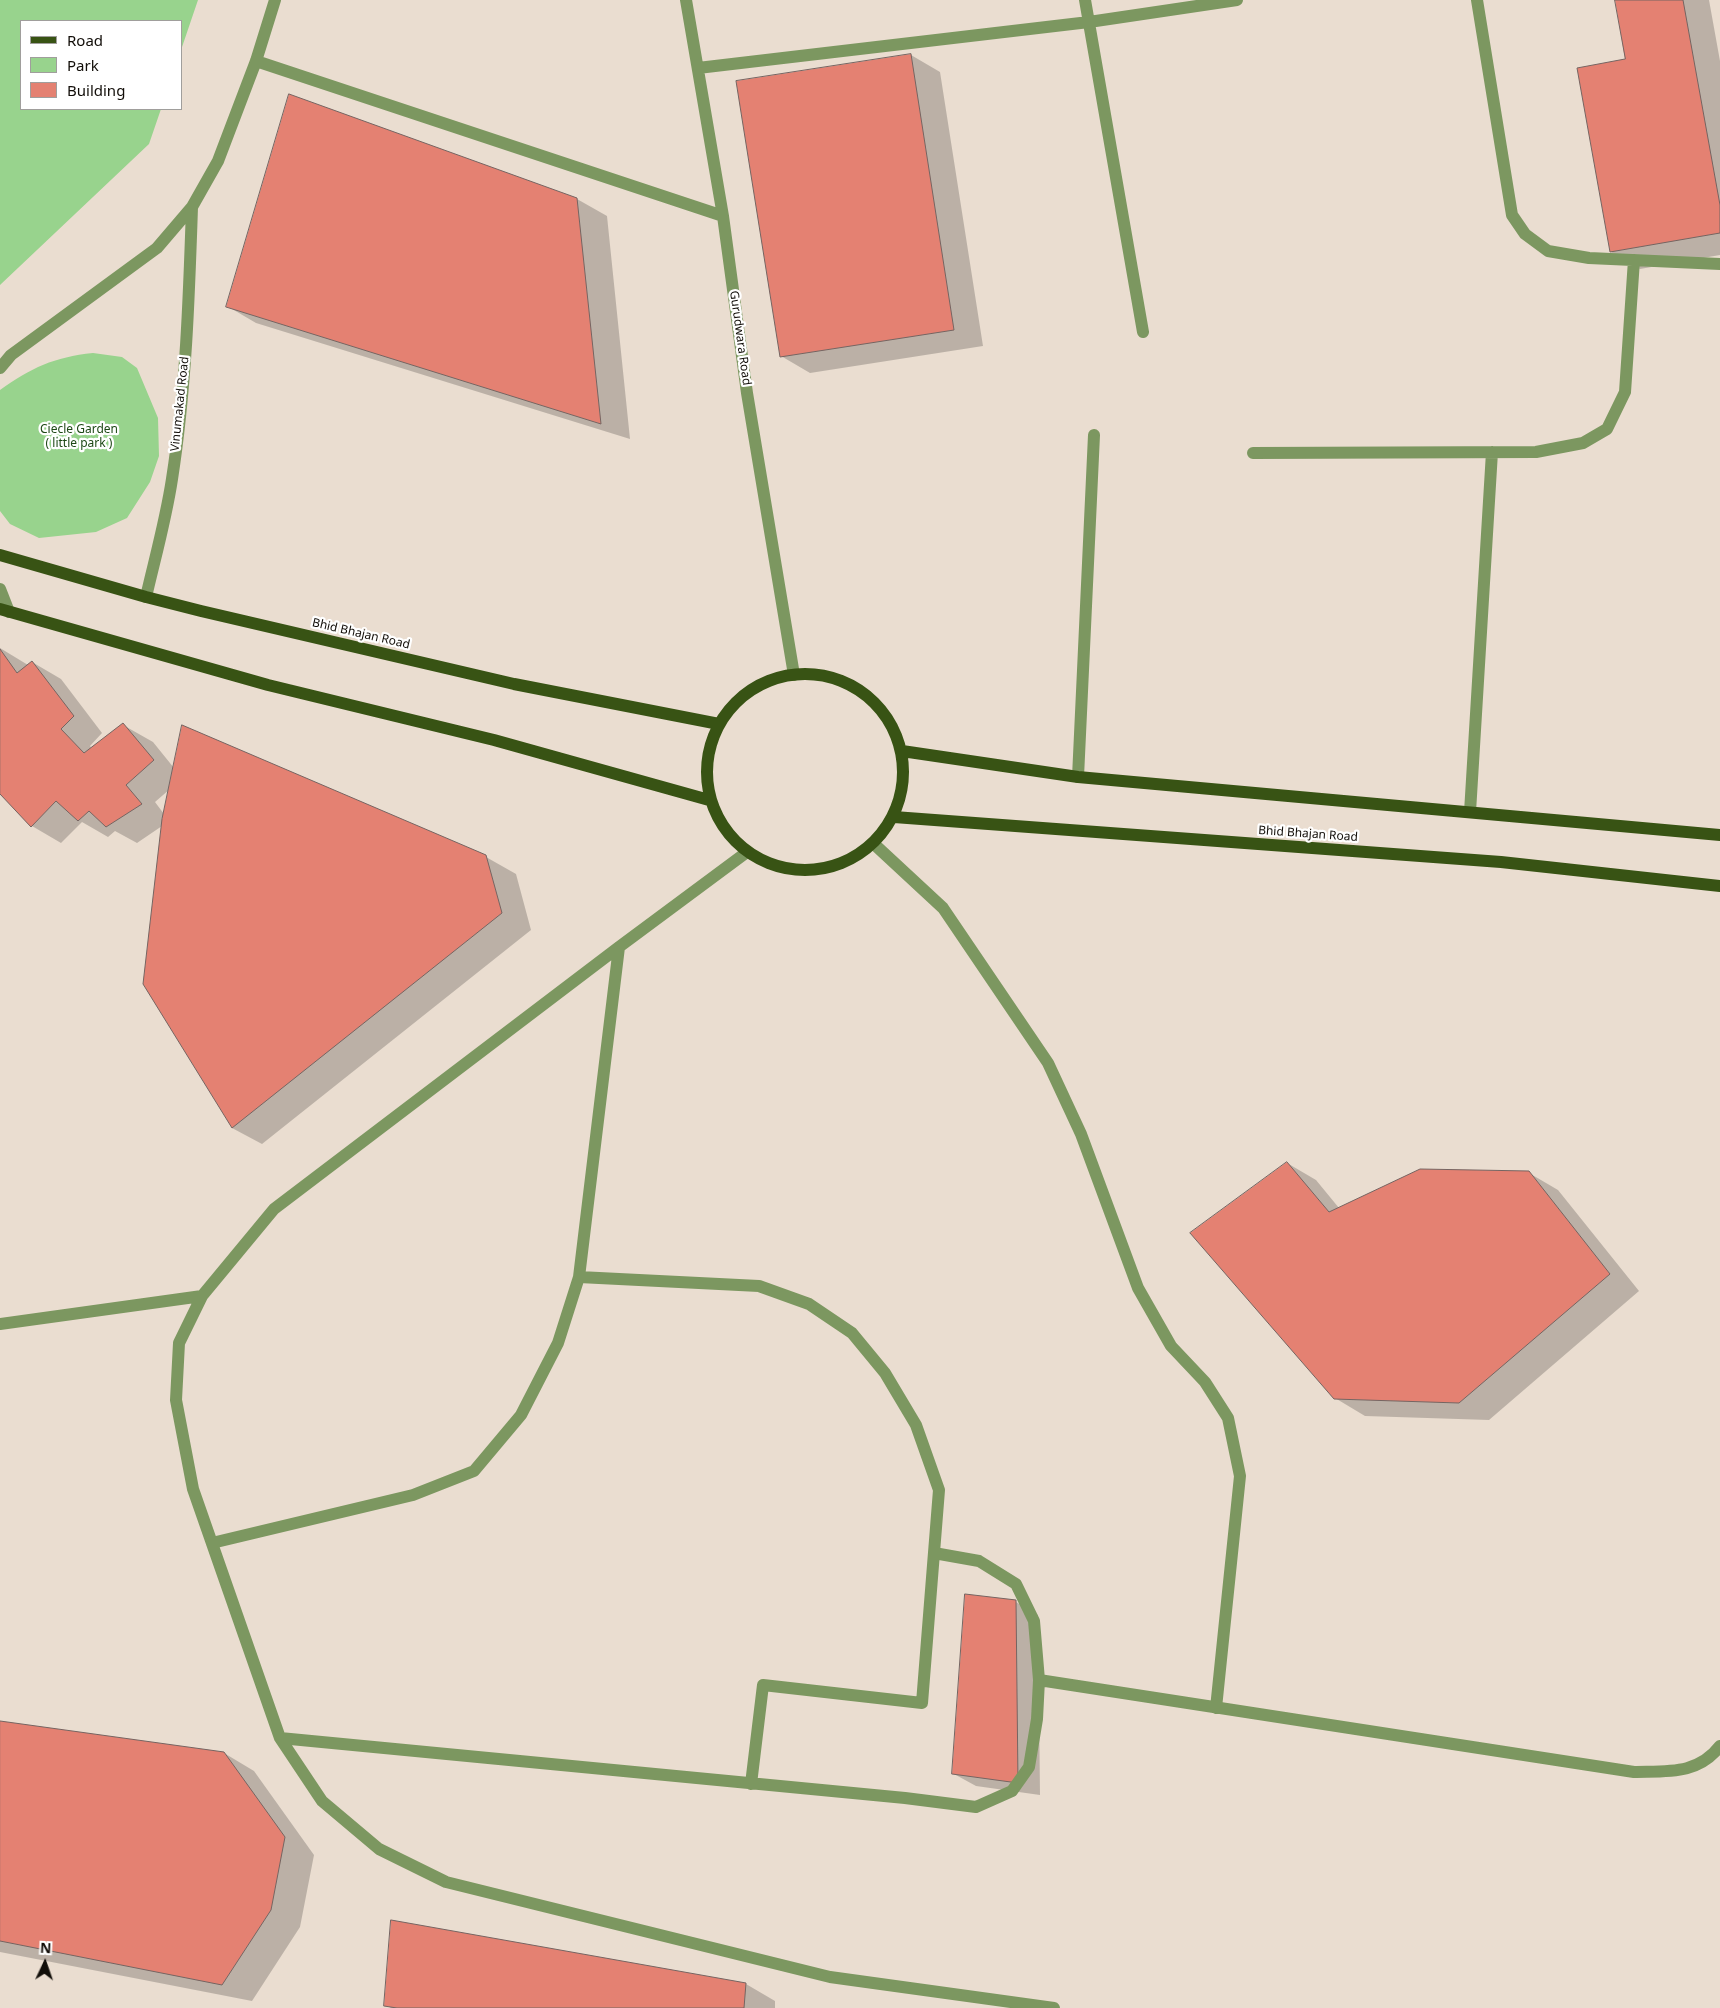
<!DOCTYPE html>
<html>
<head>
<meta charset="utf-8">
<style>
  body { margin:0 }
  #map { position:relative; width:1720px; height:2008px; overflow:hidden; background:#eaddd0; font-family:"Noto Sans",sans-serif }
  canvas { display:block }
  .legend { position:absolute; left:20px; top:20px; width:162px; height:90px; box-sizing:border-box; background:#fff; border:1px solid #a09e9c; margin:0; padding:6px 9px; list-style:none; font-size:15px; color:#110d08 }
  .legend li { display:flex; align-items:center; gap:10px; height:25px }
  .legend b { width:25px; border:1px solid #a09e9c }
  .north { position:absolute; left:20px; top:1938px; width:50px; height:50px; -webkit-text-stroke:4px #fff; paint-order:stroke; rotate:3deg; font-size:14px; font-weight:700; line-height:20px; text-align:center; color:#110d08 }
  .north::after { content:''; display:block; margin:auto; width:18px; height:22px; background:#110d08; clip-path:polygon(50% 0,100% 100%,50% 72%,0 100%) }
</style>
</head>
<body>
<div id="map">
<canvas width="1720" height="2008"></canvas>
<ul class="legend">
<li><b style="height:6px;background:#385314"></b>Road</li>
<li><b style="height:14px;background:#98d38d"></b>Park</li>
<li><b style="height:14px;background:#e48172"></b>Building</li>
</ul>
<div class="north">N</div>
</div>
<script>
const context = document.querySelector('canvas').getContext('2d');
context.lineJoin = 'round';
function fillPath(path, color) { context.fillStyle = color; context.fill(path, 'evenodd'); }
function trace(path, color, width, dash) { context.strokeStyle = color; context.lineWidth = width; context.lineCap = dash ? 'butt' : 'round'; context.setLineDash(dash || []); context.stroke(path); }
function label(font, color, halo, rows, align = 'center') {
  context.font = font + ' "Noto Sans",sans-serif'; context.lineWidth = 4.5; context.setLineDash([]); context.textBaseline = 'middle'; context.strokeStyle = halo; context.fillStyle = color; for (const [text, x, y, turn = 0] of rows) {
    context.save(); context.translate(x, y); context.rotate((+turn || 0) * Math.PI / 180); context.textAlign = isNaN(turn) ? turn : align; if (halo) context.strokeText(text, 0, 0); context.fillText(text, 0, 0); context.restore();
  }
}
fillPath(new Path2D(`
  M 0,0 L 198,0 L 181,50 L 181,21 L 21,21 L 21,109 L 161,109 L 149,144 L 0,285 Z
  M 93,353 L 122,357 L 137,368 L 158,418 L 159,456 L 150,482 L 127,518 L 96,532 L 39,538 L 10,524 L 0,511 L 0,390 C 31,368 54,357 93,353 Z`), '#98d38d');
fillPath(new Path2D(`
  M 1616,0 L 1709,0 L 1720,61 L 1720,255 L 1640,269 L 1611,252 L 1627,60 Z
  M 911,55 L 940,72 L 983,346 L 810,373 L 781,356 Z
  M 577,199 L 607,216 L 630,439 L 256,323 L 227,306 Z
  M 0,648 L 28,665 L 32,662 L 61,679 L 102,733 L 90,746 L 92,749 L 123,725 L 153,742 L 174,768 L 486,857 L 516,874 L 531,930 L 262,1144 L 232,1128 L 162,826 L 137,843 L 115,831 L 108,837 L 82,822 L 61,843 L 32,826 L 0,792 ZM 170,789 L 164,814 L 155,802 Z
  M 1287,1163 L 1316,1180 L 1339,1208 L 1529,1173 L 1558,1190 L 1639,1291 L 1489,1420 L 1365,1416 L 1335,1398 Z
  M 1016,1602 L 1038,1615 L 1040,1795 L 976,1786 L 954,1774 Z
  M 0,1722 L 224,1753 L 254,1771 L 314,1855 L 300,1927 L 252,2001 L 0,1952 Z
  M 392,1921 L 746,1984 L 775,2001 L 775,2008 L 391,2008 L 386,2005 Z`), '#0003');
const building = new Path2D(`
  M 1615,0 L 1683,0 L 1720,205 L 1720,233 L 1610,252 L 1577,68 L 1625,59 Z
  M 911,54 L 954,330 L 780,357 L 736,81 Z
  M 289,94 L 577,198 L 601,424 L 226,307 Z
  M 0,649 L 17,673 L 32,661 L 74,716 L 61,729 L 84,753 L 123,723 L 154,760 L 126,785 L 142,804 L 106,827 L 89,811 L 78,821 L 56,801 L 31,827 L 0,794 Z
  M 182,725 L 486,855 L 502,913 L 232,1128 L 143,984 L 162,819 Z
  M 1287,1162 L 1329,1212 L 1420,1169 L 1529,1171 L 1610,1274 L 1459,1403 L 1334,1399 L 1190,1233 Z
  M 965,1594 L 1016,1600 L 1018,1783 L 952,1774 Z
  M 0,1721 L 224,1752 L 285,1837 L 271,1910 L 222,1985 L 0,1941 Z
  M 391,1920 L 746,1983 L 744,2008 L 397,2008 L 384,2006 Z`);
fillPath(building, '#e48172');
trace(building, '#756461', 1);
trace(new Path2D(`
  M 686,0 L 723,216 L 747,393 L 794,675
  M 1085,0 L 1143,332
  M 1477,0 L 1512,215 L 1525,234 L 1548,251 L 1589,258 L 1720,264
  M 256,61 L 723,216
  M 698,68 L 1089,22 L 1237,0
  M 0,368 L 11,355 L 157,248 L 192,207 L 218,161 L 256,61 L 275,0
  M 1253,453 L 1536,452 L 1583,443 L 1607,429 L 1625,392 L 1634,260
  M 0,589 L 9,612
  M 146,597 C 155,558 166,519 172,479 C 186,389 189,298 192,207
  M 1078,777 L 1094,435
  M 1470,812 L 1492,452
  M 874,844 L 943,908 L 1048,1063 L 1081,1134 L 1138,1288 L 1171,1346 L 1205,1382 L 1228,1418 L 1240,1476 L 1216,1708
  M 747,852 L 619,947 L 274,1209 L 202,1296 L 179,1343 L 176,1400 L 193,1489 L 280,1738 L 322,1801 L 379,1849 L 446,1882 L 830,1977 L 1054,2008
  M 579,1277 L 759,1286 L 809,1304 L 852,1333 L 885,1373 L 916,1425 L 939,1490 L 922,1703 L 763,1685 L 751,1784
  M 0,1324 L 202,1296
  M 212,1543 L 413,1495 L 474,1471 L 521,1415 L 558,1343 L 579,1277 L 619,947
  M 1039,1680 L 1634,1772 C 1667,1771 1698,1775 1720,1746
  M 280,1738 L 905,1798 L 976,1807 L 1012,1791 L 1029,1767 L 1037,1719 L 1039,1680 L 1034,1621 L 1016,1584 L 979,1561 L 934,1553`), '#7c9760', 12);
trace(new Path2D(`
  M 0,555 L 146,597 L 201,611 L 514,684 L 719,724
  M 0,609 L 268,685 L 494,740 L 709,800
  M707 772a98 98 0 1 1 196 0a98 98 0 1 1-196 0Z
  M 902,751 L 1078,777 L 1720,835
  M 894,817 L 1501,862 L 1720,886`), '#385314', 12);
label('12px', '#110d08', '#fff', [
  ["Gurudwara Road",740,338,82],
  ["Vinumakad Road",180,404,-84],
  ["Bhid Bhajan Road",361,634,13],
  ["Bhid Bhajan Road",1308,834,4]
]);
label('12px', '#1d4815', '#fff', [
  ["Ciecle Garden",79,430],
  ["( little park )",79,444]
]);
</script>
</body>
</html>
